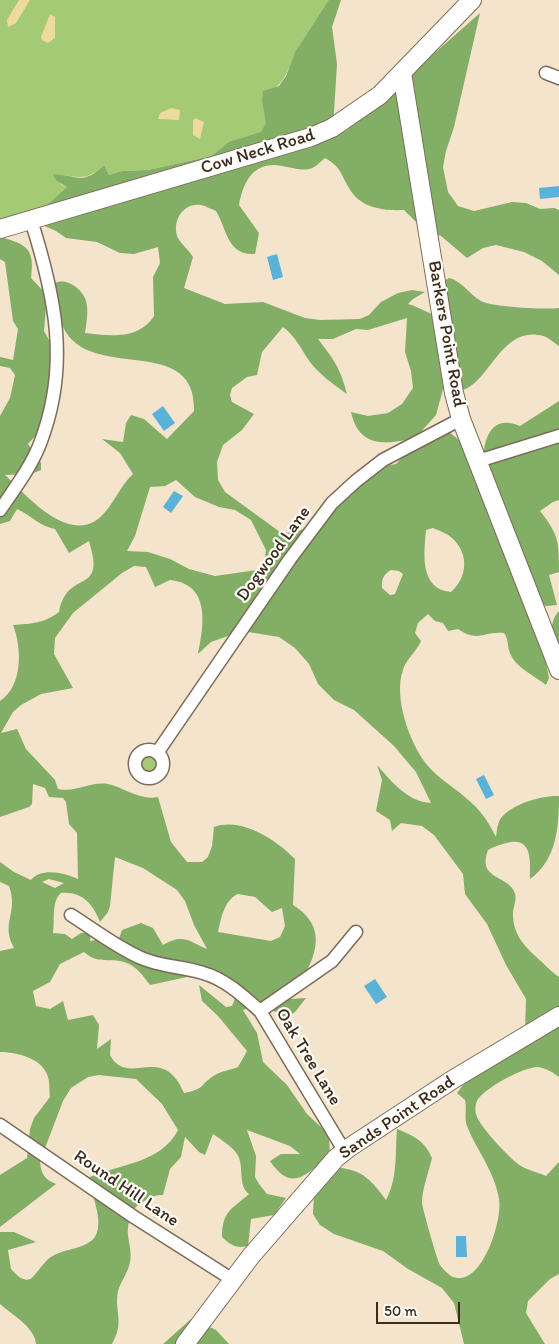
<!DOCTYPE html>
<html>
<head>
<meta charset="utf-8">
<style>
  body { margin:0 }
  #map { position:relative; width:559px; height:1344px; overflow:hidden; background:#f3e4cb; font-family:Itim,sans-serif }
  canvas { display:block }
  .scale { position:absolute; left:376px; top:1302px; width:84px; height:22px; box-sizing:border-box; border:2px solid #3b2a1e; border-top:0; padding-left:6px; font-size:15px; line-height:18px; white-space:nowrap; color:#3b2a1e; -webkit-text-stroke:4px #fdfcf7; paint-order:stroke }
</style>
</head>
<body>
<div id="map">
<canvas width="559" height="1344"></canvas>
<div class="scale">50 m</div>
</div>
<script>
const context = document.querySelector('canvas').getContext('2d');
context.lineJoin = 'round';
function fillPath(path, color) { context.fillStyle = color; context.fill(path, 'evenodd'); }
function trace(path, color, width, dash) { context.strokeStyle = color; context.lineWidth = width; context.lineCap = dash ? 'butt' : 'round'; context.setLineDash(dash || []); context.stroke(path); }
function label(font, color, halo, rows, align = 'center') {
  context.font = font + ' Itim,sans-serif'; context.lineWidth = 4.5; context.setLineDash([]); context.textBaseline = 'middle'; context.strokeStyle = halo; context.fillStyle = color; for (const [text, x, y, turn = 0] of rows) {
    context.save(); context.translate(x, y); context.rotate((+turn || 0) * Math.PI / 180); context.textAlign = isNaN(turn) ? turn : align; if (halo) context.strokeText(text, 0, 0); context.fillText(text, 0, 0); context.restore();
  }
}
fillPath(new Path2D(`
  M 0,0 L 332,0 C 319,17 306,33 296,52 C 288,66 287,82 271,90 L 273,132 L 212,156 L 148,170 L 122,171 L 109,175 L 104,165 C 83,184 78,175 52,174 L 62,185 L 67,187 L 44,210 L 0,229 Z
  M139 764a10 10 0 1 1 20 0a10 10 0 1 1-20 0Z`), '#a4ca75');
fillPath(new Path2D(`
  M 329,0 L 341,0 L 332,27 L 337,64 L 333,128 L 346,131 L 480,13 L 454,127 L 446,151 L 443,167 L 448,192 L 458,206 L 474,211 L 512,202 L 526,203 L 540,209 L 554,208 L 559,210 L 559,275 L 542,261 L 524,252 L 496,245 L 483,248 L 467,258 L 441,236 L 420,226 L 404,210 C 383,211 360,208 349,188 C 340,173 342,168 325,158 C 320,162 315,168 309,169 C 301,171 290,167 282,166 C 254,160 243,182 239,205 L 259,233 L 255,254 C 227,256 227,229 216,211 C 211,209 206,206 201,205 C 183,202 171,222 178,238 C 181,244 189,250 193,257 L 184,288 L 225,304 L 263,302 L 305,318 L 320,320 L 360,319 L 369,315 L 381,302 L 398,293 L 412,290 L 425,292 L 413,299 L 408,304 C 420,307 428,314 441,317 L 444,281 L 449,278 C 462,281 469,294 481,301 C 491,307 546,310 559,308 L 559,346 C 554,343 548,337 543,336 C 494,322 487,407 443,389 L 436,415 L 419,434 L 448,431 L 483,460 C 484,437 492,414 520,426 L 559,401 L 559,500 L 553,502 L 540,511 C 559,535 559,542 559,572 L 549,575 L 557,605 L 546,606 L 539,601 L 543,649 L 549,678 L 546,685 C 535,676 515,667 510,653 C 507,646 509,640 504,633 C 483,631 478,643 458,629 L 448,631 L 443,623 L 435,621 L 428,614 L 418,623 L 415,633 L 421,641 C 417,651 406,659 403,670 C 393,697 410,745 428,766 C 439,779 454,787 466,798 C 480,809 488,821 496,837 C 497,831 497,824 501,818 C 512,804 542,795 559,796 C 559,826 557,860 530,879 C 530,864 533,839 511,842 C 502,844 495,846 488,850 C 477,879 506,875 514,891 C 518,899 513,906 513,914 C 513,936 526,948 542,962 C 547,967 553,973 559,977 L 559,1011 L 525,1030 L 526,999 L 506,965 L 487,924 L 465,894 L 463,874 L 434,835 L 422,826 L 401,823 L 392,831 L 390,820 L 376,811 L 382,780 L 377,765 C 392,782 408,802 431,803 L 416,772 L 394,746 L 354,710 L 334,700 L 318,684 L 309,664 L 295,648 L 279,637 L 242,631 L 211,642 L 198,654 C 204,626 211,584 170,580 L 155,587 L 146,567 L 134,566 L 122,573 L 73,613 L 55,638 L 54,654 L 73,688 L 41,694 L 21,705 L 13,712 L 1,733 L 17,729 L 26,749 L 55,780 L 58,789 C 76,793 90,781 108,784 C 125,788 141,801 158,797 L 171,842 L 187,862 L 202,862 L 208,857 L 212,846 L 214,827 C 242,817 276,840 295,859 L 293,905 C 335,931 310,968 290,999 L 306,998 L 295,1012 L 285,1019 C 275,1008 257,1004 243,1010 L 257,1033 L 263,1062 L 287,1085 L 307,1114 L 322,1128 L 329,1138 L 330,1156 C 307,1173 292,1194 270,1161 L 281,1154 L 300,1154 L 290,1146 L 247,1130 L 256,1156 L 255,1177 L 259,1184 L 267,1194 L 286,1198 L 274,1215 L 251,1219 L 248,1246 C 236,1249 231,1245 222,1237 C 222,1211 232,1209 249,1194 C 237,1185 245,1166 237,1154 C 232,1146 220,1139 213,1134 L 205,1155 L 199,1152 L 185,1137 L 181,1157 L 170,1169 L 163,1195 C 149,1195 141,1203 130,1212 C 130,1219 127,1228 128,1235 C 129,1245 132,1252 130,1262 C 128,1273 121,1281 118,1291 C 114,1313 125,1321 112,1344 L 36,1344 C 35,1327 12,1315 0,1304 L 0,1232 L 14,1232 L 36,1242 L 8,1250 L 11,1269 C 16,1274 22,1282 30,1279 C 34,1278 44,1261 51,1257 C 62,1249 79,1250 91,1241 C 107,1230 93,1193 86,1179 C 117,1164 161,1164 178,1130 L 162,1104 L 136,1079 L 99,1075 L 88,1077 L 71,1088 L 63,1101 L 40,1161 C 41,1174 44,1179 56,1184 L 0,1227 L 0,1175 L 27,1158 L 30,1129 L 34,1118 L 50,1097 C 49,1091 50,1083 48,1077 C 43,1058 16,1052 0,1052 L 0,951 L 14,948 C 0,922 19,914 9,886 L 0,882 L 0,862 L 14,872 L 31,880 C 41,867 65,873 78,879 L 77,833 L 69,824 L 66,802 L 63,798 L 49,797 L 45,788 L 33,784 L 32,804 L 29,807 L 0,817 L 0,701 C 23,686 22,648 13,625 C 32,624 44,623 59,612 C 65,578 90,587 93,569 C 95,561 91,549 89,541 L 69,553 L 55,529 C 39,526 31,515 17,509 L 10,521 L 0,524 L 0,416 L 10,398 L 15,375 L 10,368 L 0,366 L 0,357 L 13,360 L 18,329 L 13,321 L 5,262 L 0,259 L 0,237 C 27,244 35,249 31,278 L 47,295 L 44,331 L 49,340 L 53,355 L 47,396 L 39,432 L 28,444 L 41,463 L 41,470 L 31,474 L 5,475 C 29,498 74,551 106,511 C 116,499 121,485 133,474 L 120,453 L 102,439 L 123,442 L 126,423 L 131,415 L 144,419 L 167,439 L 194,411 C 197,326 73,392 59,313 C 57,304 53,291 55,283 C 67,277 83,290 86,301 C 89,311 86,324 85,333 C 109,336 139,340 154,316 L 153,277 L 160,263 L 158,247 L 134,254 L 120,253 L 97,242 L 66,238 L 56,231 L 31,220 L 67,187 L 57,181 L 52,174 C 79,175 82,186 104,165 L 109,175 L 122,171 L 148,170 L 212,156 L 229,142 L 261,132 L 266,123 L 262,100 L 263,91 L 279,86 L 286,76 L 295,52 ZM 407,318 L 405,352 L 411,371 L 413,388 L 402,404 L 388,413 L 368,416 L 351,412 C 359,448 385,445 415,438 L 410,449 L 396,464 L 385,466 L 335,495 L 312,525 L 294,533 L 280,532 L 225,492 L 218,480 L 217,462 L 223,445 L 242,430 L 254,414 L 232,402 L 230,395 L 232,388 L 247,377 L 257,375 L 262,352 L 283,327 C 296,337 301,349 310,362 C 319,374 334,385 347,394 C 340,367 334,360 318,339 L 333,339 L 356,329 L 368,330 ZM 176,480 L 195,497 L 219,507 L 235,510 L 251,520 L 266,550 L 264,564 L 257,570 L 215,576 L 189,569 L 170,559 L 148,552 L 127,551 L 135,536 L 150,487 L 165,486 ZM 433,528 C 440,531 449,534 454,540 C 469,555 467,578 451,592 C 419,589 424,553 426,530 ZM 391,570 L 399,571 L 403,574 L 395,594 L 390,595 L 382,588 C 381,579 384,574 391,570 ZM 115,857 L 143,868 L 177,890 L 185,901 L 194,925 L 207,949 C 189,941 183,933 163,945 L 153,928 L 141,923 L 122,930 L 119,939 L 121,950 L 101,939 L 90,941 L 91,933 L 81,933 L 72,939 L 65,934 L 53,933 C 55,921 51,901 61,893 C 82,891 93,904 100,922 L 108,912 L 110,906 ZM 49,879 L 64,883 L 55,888 L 42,882 ZM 238,894 L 255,897 L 272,912 L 282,908 L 285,926 L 280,937 L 271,941 L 218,932 C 221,919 224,900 238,894 ZM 84,952 C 100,966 110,956 127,963 C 137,967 144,977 150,985 L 187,977 L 205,970 L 217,986 L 234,993 L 236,996 L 232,1006 L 226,1007 L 199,985 L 202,1001 L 218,1016 L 247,1051 L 238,1067 C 231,1070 221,1071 215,1075 C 200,1084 206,1089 184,1093 C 162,1041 128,1089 110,1055 L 111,1039 L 97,1049 L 99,1025 L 93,1015 L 68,1020 L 63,1001 L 50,1009 L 36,1006 L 33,991 L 50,982 L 60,964 Z
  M 559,611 L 559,651 C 553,635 547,625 559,611 Z
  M 559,1023 L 559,1077 C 554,1073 546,1068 538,1067 C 523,1067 487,1087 478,1099 C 475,1103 475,1110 476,1114 C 478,1125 511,1160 521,1166 C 529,1171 538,1172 546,1176 L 559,1162 L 559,1274 L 550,1279 L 528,1301 L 526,1313 L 545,1344 L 464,1344 L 454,1303 L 442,1288 L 408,1269 L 383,1251 L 334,1234 L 320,1225 L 313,1214 L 314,1195 L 339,1168 C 362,1169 373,1182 386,1200 C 398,1178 395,1153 397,1129 C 414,1136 424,1140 432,1158 C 429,1171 422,1189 422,1203 C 423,1210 437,1260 440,1265 C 442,1268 448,1274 451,1276 C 481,1291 503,1220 499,1199 C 495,1172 477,1151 467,1126 C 464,1117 467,1110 465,1100 L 457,1093 L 466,1081 Z
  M 191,1319 L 189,1330 L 201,1323 L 216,1330 L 229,1344 L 163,1344 Z`), '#83ae66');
fillPath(new Path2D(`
  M 19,0 L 30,0 L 16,23 L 8,27 L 7,20 Z
  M 50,14 L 55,17 L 55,38 L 48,43 L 42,40 L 41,37 Z
  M 171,108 L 180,110 L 179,120 L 158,119 L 160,113 Z
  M 195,118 L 204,122 L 200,139 L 193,135 L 193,121 Z`), '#eeda9e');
fillPath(new Path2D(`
  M 559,186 L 559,197 L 540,199 L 539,188 Z
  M 277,254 L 283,277 L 273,280 L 267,257 Z
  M 163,406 L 175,423 L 164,431 L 152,414 Z
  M 174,491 L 183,496 L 171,513 L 163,507 Z
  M 484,775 L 494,795 L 486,799 L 476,779 Z
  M 375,979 L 387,997 L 376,1004 L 364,986 Z
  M 456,1236 L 466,1236 L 467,1257 L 456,1257 Z`), '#5bb2d8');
const street = new Path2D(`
  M 546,73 L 559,78
  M 478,461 L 559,436
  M 0,510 C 15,488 32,466 41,441 C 70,364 55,296 31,220
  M135 764a14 14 0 1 1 28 0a14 14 0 1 1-28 0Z
  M 157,753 L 290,559 L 332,503 L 356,481 L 383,460 L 461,419
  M 71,915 C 93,929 115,946 139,957 C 159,967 182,966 203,973 C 225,979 243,996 260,1011 L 345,1152
  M 260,1011 L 332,961 L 356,932
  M 0,1125 L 134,1217 L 233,1280`);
const secondary = new Path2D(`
  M 402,73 L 454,393 L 461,419 L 559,670
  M 0,229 L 311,137 L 332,128 L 380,95 L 472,0
  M 185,1344 L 251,1256 L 336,1158 L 350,1147 L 452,1080 L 559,1016`);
trace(street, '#7b6b5b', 15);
trace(secondary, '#7b6b5b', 20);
trace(street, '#fff', 12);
trace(secondary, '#fff', 18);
label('18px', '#3b2a1e', '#fdfcf7', [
  ["Cow Neck Road",258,152,-17],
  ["Barkers Point Road",446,334,80],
  ["Dogwood Lane",274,554,-54],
  ["Oak Tree Lane",308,1057,59],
  ["Sands Point Road",397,1118,-34],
  ["Round Hill Lane",126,1189,34]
]);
</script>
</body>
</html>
